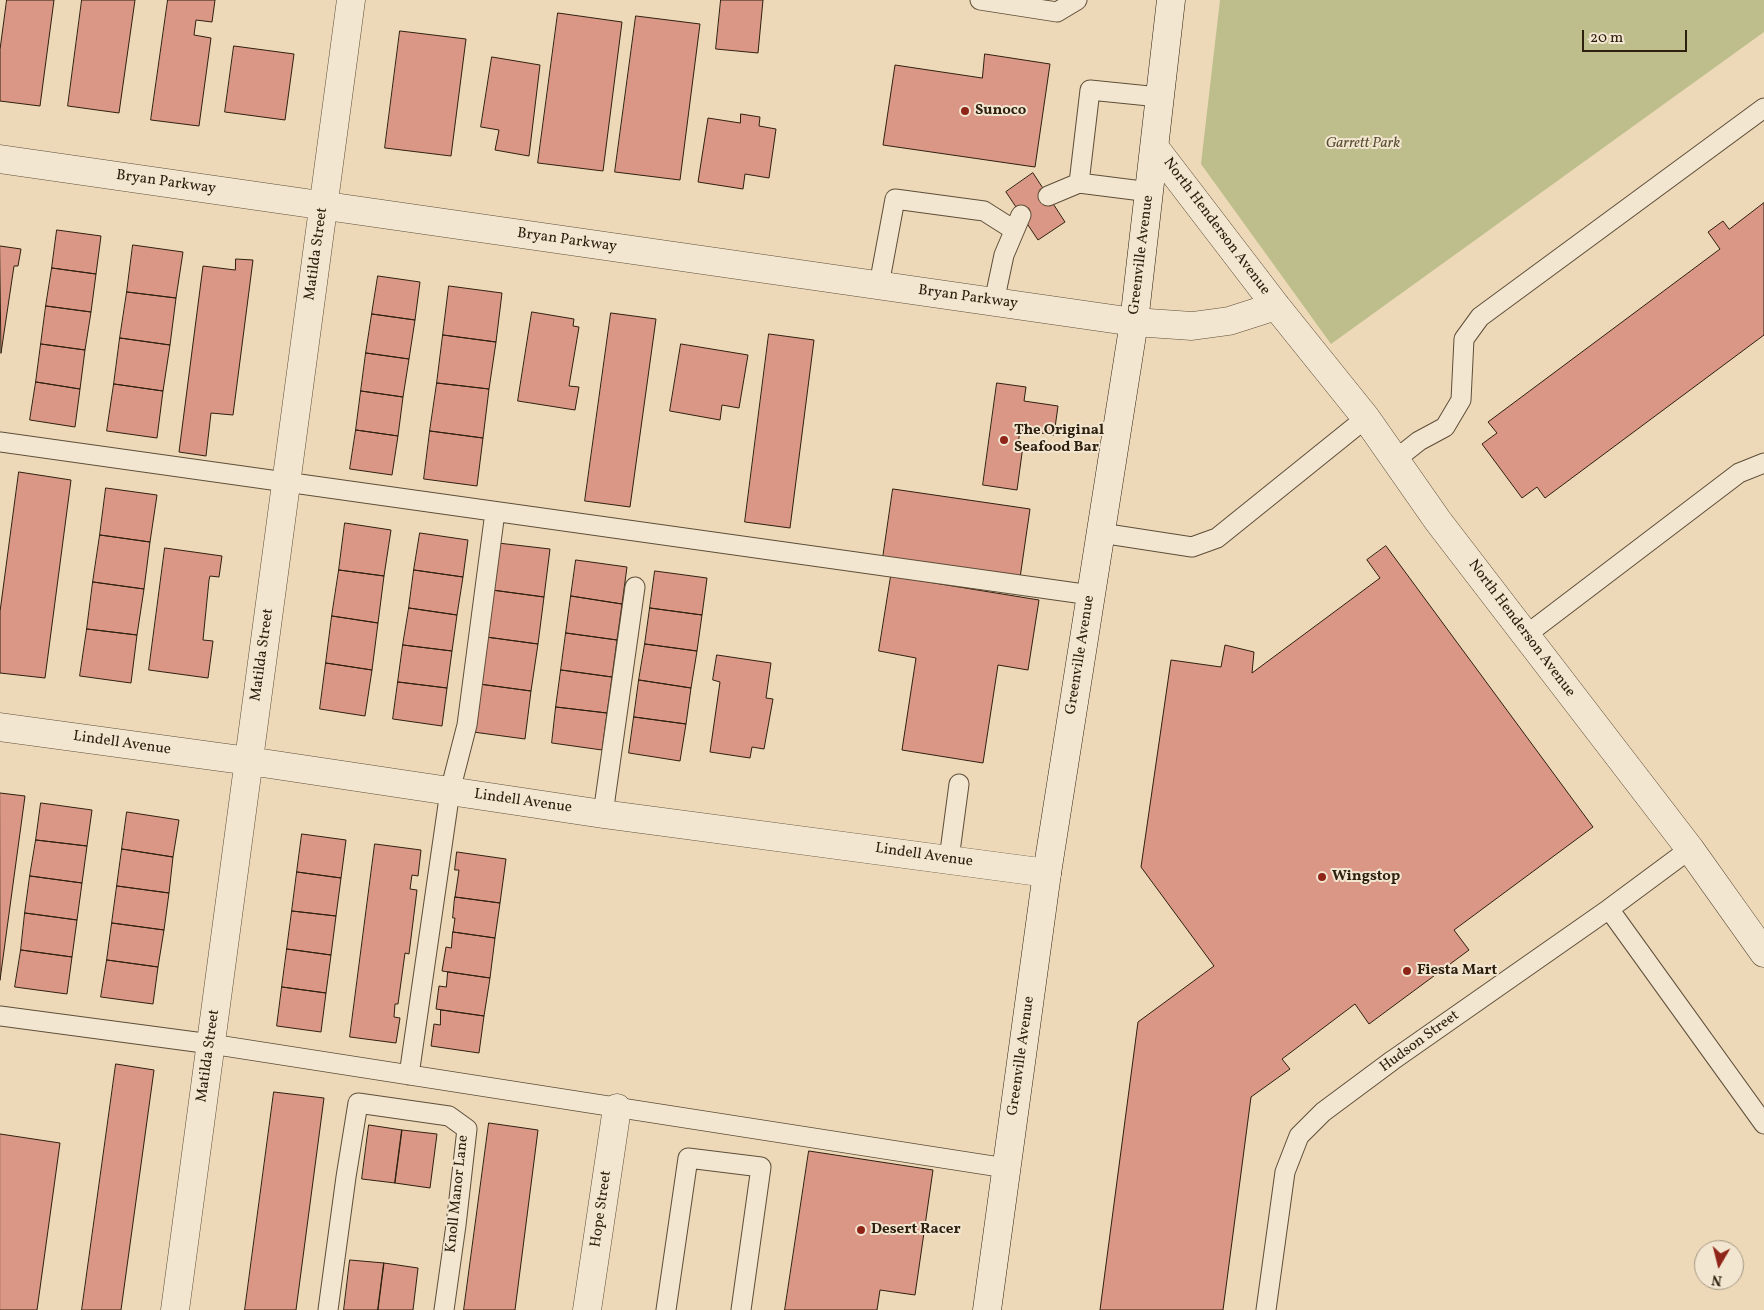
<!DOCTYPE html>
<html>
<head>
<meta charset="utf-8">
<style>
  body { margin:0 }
  #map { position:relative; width:1764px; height:1310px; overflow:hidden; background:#edd9b8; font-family:Vollkorn,serif }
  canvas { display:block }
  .north { position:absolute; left:1694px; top:1240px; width:50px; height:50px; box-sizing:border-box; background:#f3e6d1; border:1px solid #a49783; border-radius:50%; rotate:188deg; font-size:14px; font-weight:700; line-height:20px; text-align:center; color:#2e200f }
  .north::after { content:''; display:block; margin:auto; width:18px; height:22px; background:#8f2418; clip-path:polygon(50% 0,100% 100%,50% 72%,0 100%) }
  .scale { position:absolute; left:1582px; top:30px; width:105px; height:22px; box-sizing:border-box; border:2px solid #2e200f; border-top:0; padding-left:6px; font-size:15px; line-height:18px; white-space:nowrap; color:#2e200f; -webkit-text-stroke:4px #f3e6d1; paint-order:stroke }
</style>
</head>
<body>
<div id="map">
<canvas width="1764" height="1310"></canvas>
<div class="north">N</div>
<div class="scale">20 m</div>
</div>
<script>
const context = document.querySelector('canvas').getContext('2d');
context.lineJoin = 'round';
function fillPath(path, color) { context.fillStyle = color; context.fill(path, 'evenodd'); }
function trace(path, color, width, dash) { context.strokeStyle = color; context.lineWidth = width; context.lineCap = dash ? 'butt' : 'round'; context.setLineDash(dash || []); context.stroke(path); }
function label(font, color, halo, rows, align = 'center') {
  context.font = font + ' Vollkorn,serif'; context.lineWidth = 4; context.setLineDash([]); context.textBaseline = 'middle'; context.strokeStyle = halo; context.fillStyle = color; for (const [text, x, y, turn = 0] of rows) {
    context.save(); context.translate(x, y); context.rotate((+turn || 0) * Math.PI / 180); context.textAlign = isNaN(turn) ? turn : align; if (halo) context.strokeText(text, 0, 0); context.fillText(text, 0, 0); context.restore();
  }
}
fillPath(new Path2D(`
  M 1220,0 L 1764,0 L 1764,32 L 1331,344 L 1201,164 Z`), '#bdbe8b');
const building = new Path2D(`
  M 7,0 L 54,0 L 40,106 L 0,101 L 0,50 Z
  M 82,0 L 135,0 L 119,113 L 68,106 Z
  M 168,0 L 215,0 L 212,22 L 196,20 L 194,35 L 211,38 L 199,126 L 151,120 Z
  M 721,0 L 763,0 L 758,53 L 716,49 Z
  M 558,13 L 622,22 L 603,171 L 538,163 Z
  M 636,16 L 700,24 L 680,180 L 615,172 Z
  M 400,31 L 466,39 L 451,156 L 385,148 Z
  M 234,46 L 294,54 L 285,120 L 225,112 Z
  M 985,54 L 1050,64 L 1035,167 L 883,145 L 895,65 L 982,78 Z
  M 492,57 L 540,65 L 529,156 L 495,150 L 499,130 L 481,127 Z
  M 741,114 L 760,117 L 759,126 L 776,129 L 769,178 L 745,174 L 743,189 L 698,182 L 708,118 L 740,123 Z
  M 1033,173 L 1065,222 L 1038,240 L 1006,192 Z
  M 1764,203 L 1764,335 L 1545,498 L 1537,487 L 1522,498 L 1482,444 L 1497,433 L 1488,422 L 1720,249 L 1708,232 L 1723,221 L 1729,229 Z
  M 57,230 L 101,236 L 96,274 L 52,268 Z
  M 133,245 L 183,252 L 176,298 L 127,292 Z
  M 0,246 L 21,249 L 18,266 L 14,266 L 1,353 Z
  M 236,259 L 253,260 L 233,415 L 211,413 L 206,456 L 179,452 L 203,266 L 235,270 Z
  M 52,268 L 96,274 L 91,312 L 46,306 Z
  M 378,276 L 420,282 L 415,320 L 372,314 Z
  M 449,286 L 502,293 L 496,342 L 443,335 Z
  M 127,292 L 176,298 L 170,345 L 120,338 Z
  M 46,306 L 91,312 L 85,350 L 41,344 Z
  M 532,312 L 574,319 L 573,326 L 579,327 L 569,386 L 579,387 L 575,410 L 518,401 Z
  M 611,313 L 656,319 L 630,507 L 585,501 Z
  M 372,314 L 415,320 L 409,359 L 366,353 Z
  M 769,334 L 814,340 L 790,528 L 745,522 Z
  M 443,335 L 496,342 L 489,389 L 437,383 Z
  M 120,338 L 170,345 L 163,391 L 114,384 Z
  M 41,344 L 85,350 L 80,389 L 36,382 Z
  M 681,344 L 748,355 L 739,408 L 722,405 L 720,420 L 670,411 Z
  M 366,353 L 409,359 L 403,397 L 361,391 Z
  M 36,382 L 80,389 L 75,427 L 30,420 Z
  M 437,383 L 489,389 L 483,438 L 430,431 Z
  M 997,383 L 1026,387 L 1024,401 L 1058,406 L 1054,435 L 1020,430 L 1018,445 L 1023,446 L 1017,490 L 983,485 Z
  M 114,384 L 163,391 L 157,438 L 107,431 Z
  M 361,391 L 403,397 L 398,436 L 356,430 Z
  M 356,430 L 398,436 L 392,475 L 350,469 Z
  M 430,431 L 483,438 L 477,486 L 424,479 Z
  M 19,472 L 71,480 L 45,678 L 0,673 L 0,612 Z
  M 106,488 L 157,495 L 150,542 L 100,535 Z
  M 893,489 L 1030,509 L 1020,578 L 883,558 Z
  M 345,523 L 391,530 L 384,576 L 339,570 Z
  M 420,533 L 468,540 L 463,577 L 414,570 Z
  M 100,535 L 150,542 L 144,589 L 93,582 Z
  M 498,543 L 550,549 L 544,597 L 492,590 Z
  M 1386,546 L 1593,827 L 1454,930 L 1469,950 L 1369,1024 L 1355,1004 L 1282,1059 L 1290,1069 L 1251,1097 L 1223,1310 L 1100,1310 L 1138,1022 L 1214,966 L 1141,867 L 1171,660 L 1221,667 L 1225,645 L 1254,652 L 1252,673 L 1380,578 L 1367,560 Z
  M 165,548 L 222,556 L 219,577 L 210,576 L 209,580 L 203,640 L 213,641 L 208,678 L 149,670 Z
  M 576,560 L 627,567 L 622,604 L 571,596 Z
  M 339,570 L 384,576 L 378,623 L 332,616 Z
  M 414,570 L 463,577 L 457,615 L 409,608 Z
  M 655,571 L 707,578 L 702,615 L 650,608 Z
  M 891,576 L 1039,600 L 1028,670 L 998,665 L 983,763 L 902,750 L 916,658 L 879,651 Z
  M 93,582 L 144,589 L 137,635 L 87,629 Z
  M 492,590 L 544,597 L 538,644 L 486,637 Z
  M 571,596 L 622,604 L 617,640 L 566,633 Z
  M 409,608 L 457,615 L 452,651 L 403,645 Z
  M 650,608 L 702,615 L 697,651 L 645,644 Z
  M 332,616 L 378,623 L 372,670 L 326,663 Z
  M 87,629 L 137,635 L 131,683 L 80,676 Z
  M 566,633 L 617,640 L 612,677 L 561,670 Z
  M 486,637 L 538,644 L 531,691 L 479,684 Z
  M 645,644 L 697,651 L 691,688 L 639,680 Z
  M 403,645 L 452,651 L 447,688 L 398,682 Z
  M 717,655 L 771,663 L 766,698 L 773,699 L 764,749 L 752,747 L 750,758 L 710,752 L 720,682 L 713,680 Z
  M 326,663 L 372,670 L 365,716 L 320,709 Z
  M 561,670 L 612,677 L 607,713 L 556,707 Z
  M 639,680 L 691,688 L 686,724 L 634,717 Z
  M 398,682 L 447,688 L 442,726 L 393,719 Z
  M 479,684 L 531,691 L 525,739 L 473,732 Z
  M 556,707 L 607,713 L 602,750 L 552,743 Z
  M 634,717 L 686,724 L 680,761 L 629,753 Z
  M 0,793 L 25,796 L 0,980 Z
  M 41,803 L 92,810 L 87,846 L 36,840 Z
  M 127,812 L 179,820 L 173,857 L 122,849 Z
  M 302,834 L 346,840 L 341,878 L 297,872 Z
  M 36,840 L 87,846 L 82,883 L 30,876 Z
  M 375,844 L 421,850 L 418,876 L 412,875 L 410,889 L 417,890 L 409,954 L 405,953 L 398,1004 L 395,1004 L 394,1017 L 400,1018 L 396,1043 L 350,1037 Z
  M 122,849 L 173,857 L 169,893 L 117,886 Z
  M 457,852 L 506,859 L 500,903 L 455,897 L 459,870 L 455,870 Z
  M 297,872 L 341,878 L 336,916 L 292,911 Z
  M 30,876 L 82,883 L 77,920 L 25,913 Z
  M 117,886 L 169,893 L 164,930 L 112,923 Z
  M 455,897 L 500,903 L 495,938 L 453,932 L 455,918 L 453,918 Z
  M 292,911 L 336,916 L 331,955 L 287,949 Z
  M 25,913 L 77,920 L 72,957 L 21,950 Z
  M 112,923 L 164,930 L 158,967 L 107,960 Z
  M 453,932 L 495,938 L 490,978 L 442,971 L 446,947 L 451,948 Z
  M 287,949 L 331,955 L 326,993 L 282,987 Z
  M 21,950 L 72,957 L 67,994 L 15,987 Z
  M 107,960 L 158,967 L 153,1004 L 101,997 Z
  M 448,972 L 490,978 L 484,1016 L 436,1009 L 439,986 L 446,987 Z
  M 282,987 L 326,993 L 321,1032 L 277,1026 Z
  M 441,1010 L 484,1016 L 479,1053 L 431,1046 L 434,1024 L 440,1025 Z
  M 116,1064 L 154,1070 L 121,1310 L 82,1310 Z
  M 274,1092 L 324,1098 L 296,1310 L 245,1310 Z
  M 489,1123 L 538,1130 L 515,1310 L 464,1310 Z
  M 369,1125 L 402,1130 L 395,1183 L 362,1179 Z
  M 402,1130 L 437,1134 L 430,1188 L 395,1183 Z
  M 0,1134 L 60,1143 L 37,1310 L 0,1310 Z
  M 809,1151 L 933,1170 L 915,1295 L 880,1290 L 877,1310 L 785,1310 Z
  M 350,1260 L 384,1263 L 378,1310 L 344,1310 Z
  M 384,1263 L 418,1268 L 413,1310 L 378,1310 Z`);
fillPath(building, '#db9785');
trace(building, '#2e200f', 1);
const service = new Path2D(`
  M 980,0 L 1057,12 L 1077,0
  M 1079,183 L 1090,90 L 1159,97
  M 1048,196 L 1079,183 L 1150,192
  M 879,285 L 895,199 L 984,211 L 1014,230
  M 994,302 L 1004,255 L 1021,215
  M 0,442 L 1091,595
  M 1395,460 L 1419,441 L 1445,427 L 1461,400 L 1464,339 L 1480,317 L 1764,108
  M 1101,533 L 1192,547 L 1217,538 L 1366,418
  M 1526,635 L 1739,473 L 1764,463
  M 603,814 L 635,587
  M 949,859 L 959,784
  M 1609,909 L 1764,1124
  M 0,1016 L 211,1044 L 1006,1168
  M 409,1075 L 450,791 L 467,725 L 495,512
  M 328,1310 L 346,1177 L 358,1103 L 449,1116 L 467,1129 L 456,1225 L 444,1310
  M 666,1310 L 688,1158 L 761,1167 L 741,1310
  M 1266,1310 L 1285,1172 L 1299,1136 L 1323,1112 L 1393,1060 L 1609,909 L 1690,849`);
const minor = new Path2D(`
  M 0,159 L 1134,322
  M 0,727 L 249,761 L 603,814 L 1047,873
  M 175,1310 L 351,0
  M 587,1310 L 617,1108`);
const tertiary = new Path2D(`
  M 1155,148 L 1276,306 L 1366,418 L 1438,521 L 1690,849 L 1764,953
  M 1134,322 L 1192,326 L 1229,321 L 1276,306`);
const secondary = new Path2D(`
  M 987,1310 L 1047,873 L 1134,322 L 1171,0`);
trace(service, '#5e4e39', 21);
trace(minor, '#5e4e39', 29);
trace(tertiary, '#5e4e39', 29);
trace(secondary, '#2e200f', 29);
trace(service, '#f3e6d1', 19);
trace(minor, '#f3e6d1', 28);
trace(tertiary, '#f3e6d1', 28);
trace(secondary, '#f3e6d1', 28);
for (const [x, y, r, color] of [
  [965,111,5,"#8f2418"],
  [1004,440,5,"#8f2418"],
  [1322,877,5,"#8f2418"],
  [1407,971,5,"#8f2418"],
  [861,1230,5,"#8f2418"]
]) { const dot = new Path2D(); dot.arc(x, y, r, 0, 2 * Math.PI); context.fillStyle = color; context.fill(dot); trace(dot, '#f3e6d1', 2); }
label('bold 15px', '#2e200f', '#f3e6d1', [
  ["Sunoco",975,111],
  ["The Original",1014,431],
  ["Seafood Bar",1014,448],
  ["Wingstop",1332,877],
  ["Fiesta Mart",1417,971],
  ["Desert Racer",871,1230]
], 'left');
label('italic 15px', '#594f34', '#f3e6d1', [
  ["Garrett Park",1363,144]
]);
label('15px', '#2e200f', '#f3e6d1', [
  ["Bryan Parkway",166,183,8],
  ["North Henderson Avenue",1216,227,53],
  ["Bryan Parkway",567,241,8],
  ["Matilda Street",317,254,-82],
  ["Greenville Avenue",1142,255,-83],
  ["Bryan Parkway",968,298,8],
  ["North Henderson Avenue",1521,629,53],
  ["Matilda Street",263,655,-82],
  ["Greenville Avenue",1081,655,-81],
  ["Lindell Avenue",122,744,8],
  ["Lindell Avenue",523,802,8],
  ["Lindell Avenue",924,856,8],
  ["Hudson Street",1420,1042,-36],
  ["Matilda Street",209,1056,-82],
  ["Greenville Avenue",1022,1056,-82],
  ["Knoll Manor Lane",458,1194,-84],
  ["Hope Street",602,1209,-82]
]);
</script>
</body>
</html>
